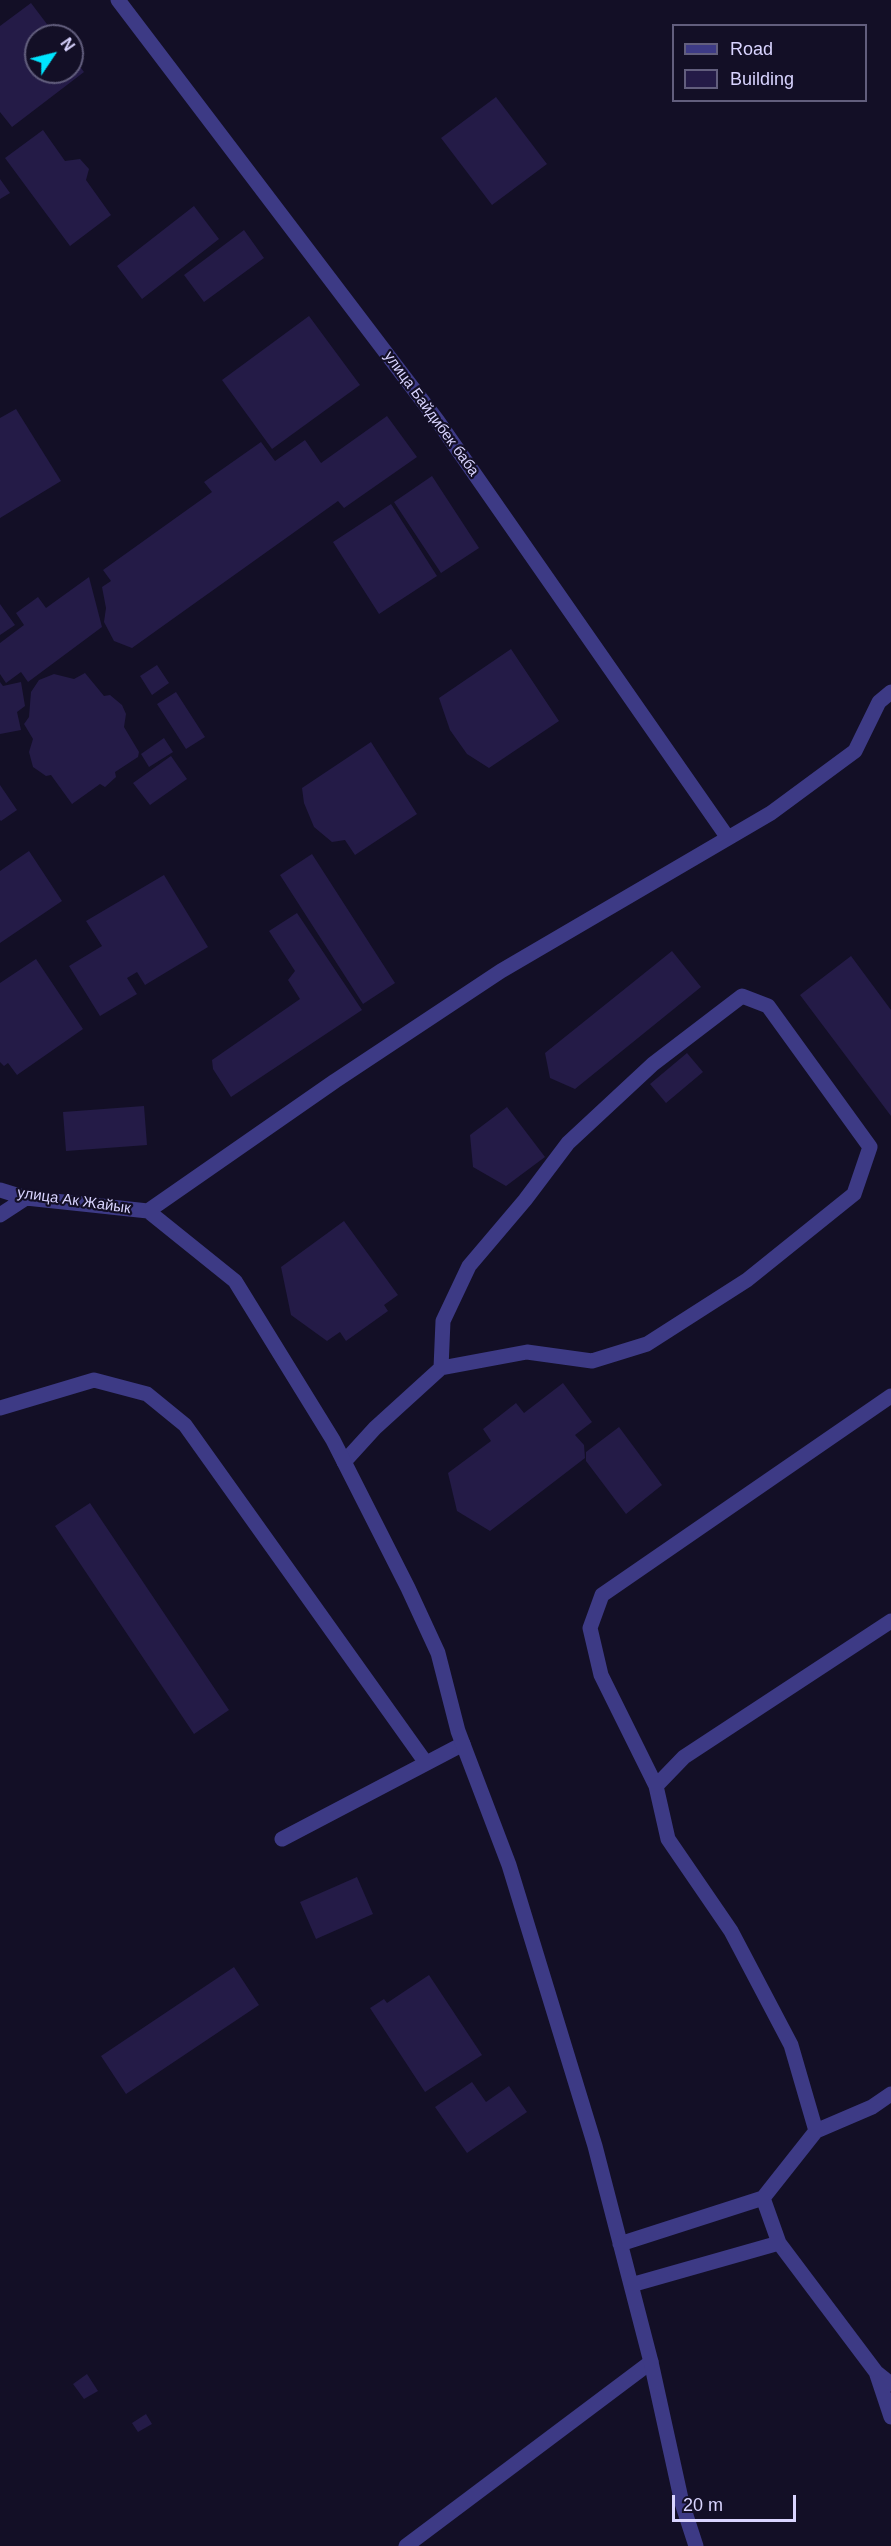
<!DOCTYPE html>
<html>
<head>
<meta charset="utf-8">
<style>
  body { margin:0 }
  #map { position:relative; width:891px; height:2546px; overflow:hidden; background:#130f26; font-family:Helvetica,sans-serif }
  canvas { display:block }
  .legend { position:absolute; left:672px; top:24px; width:195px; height:78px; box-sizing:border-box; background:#130f26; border:2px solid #625e7d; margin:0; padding:8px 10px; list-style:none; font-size:18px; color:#d9d4ff }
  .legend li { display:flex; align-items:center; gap:12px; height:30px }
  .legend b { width:30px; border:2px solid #625e7d }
  .north { position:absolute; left:24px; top:24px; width:60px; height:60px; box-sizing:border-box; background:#130f26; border:2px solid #625e7d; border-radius:50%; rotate:55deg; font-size:16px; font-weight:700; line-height:24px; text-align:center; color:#d9d4ff }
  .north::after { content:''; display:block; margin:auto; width:21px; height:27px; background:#00e5ff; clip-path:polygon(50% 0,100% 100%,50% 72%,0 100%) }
  .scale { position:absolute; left:672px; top:2495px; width:124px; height:27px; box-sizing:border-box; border:3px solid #d9d4ff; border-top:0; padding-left:8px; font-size:18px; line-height:21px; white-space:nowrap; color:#d9d4ff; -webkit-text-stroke:4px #130f26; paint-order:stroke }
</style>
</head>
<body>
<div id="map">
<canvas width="891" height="2546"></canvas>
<ul class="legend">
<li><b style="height:8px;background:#3d3a85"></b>Road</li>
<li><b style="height:16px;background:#241b47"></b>Building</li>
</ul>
<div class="north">N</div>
<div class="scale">20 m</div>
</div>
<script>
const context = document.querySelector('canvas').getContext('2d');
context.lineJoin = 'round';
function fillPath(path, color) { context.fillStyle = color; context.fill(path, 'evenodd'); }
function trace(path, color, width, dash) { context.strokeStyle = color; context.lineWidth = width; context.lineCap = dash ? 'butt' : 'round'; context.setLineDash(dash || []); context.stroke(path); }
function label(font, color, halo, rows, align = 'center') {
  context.font = font + ' Helvetica,sans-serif'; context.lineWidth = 4.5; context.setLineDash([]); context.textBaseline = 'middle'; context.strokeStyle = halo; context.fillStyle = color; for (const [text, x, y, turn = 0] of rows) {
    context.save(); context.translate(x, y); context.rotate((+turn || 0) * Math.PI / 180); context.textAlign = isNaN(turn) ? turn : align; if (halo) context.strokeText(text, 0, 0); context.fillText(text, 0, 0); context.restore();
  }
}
fillPath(new Path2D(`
  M 31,3 L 56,36 L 36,36 L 36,72 L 72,72 L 72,56 L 84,72 L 12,127 L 0,112 L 0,26 Z
  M 496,97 L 547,164 L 492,205 L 441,138 Z
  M 43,130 L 65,161 L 80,159 L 89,169 L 86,180 L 111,215 L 70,246 L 5,158 Z
  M 0,179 L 10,193 L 0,199 Z
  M 194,206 L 219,239 L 142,299 L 117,266 Z
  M 244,230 L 264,258 L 204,302 L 184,275 Z
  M 309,316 L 360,385 L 272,449 L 222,380 Z
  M 16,409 L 61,481 L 0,518 L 0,418 Z
  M 387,416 L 417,457 L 344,508 L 338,501 L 132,648 L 114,641 L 104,622 L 106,608 L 102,587 L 111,581 L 103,570 L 212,492 L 204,482 L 261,442 L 275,461 L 305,440 L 321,463 Z
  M 432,476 L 479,548 L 441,573 L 394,502 Z
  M 391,504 L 437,576 L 379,614 L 333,542 Z
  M 89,577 L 102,627 L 28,682 L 21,672 L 6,683 L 0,674 L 0,643 L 24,625 L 16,613 L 38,597 L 46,608 Z
  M 0,604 L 15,625 L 0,635 Z
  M 511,649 L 559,721 L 489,768 L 467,754 L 450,730 L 439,698 Z
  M 157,665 L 169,683 L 152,695 L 140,676 Z
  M 85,673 L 104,696 L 110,695 L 122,705 L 126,714 L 124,727 L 139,752 L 138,757 L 115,772 L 116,777 L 105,787 L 100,784 L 72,804 L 51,775 L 46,776 L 33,767 L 29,752 L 33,739 L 24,724 L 29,717 L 31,692 L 39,680 L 54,674 L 74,679 Z
  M 0,682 L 3,686 L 21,682 L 25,706 L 17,712 L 21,730 L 0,734 Z
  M 176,692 L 205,737 L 186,749 L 157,704 Z
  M 164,738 L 173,752 L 149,767 L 141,754 Z
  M 371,742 L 417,814 L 355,855 L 345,840 L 332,842 L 314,827 L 304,803 L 302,788 Z
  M 171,756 L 187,779 L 150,805 L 133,783 Z
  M 0,785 L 17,810 L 1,821 L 0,820 Z
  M 29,851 L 62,901 L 0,943 L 0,871 Z
  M 312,854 L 395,983 L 363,1004 L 280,875 Z
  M 164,875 L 208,947 L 145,985 L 137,972 L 127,978 L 137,994 L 100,1016 L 69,966 L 102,946 L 86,921 Z
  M 297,913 L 362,1010 L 231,1097 L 213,1069 L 212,1060 L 300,999 L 288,980 L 295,971 L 269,931 Z
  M 672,951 L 701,987 L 575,1089 L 550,1078 L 545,1053 Z
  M 851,956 L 891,1010 L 891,1116 L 800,995 Z
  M 36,959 L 83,1029 L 17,1075 L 8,1063 L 4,1066 L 0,1062 L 0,983 Z
  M 687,1053 L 703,1072 L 666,1103 L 650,1084 Z
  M 144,1106 L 147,1145 L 66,1151 L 63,1112 Z
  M 507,1107 L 545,1157 L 506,1186 L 473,1167 L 470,1135 Z
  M 344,1221 L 398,1295 L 384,1305 L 388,1311 L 346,1341 L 340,1332 L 327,1341 L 291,1315 L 281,1267 Z
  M 563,1383 L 592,1422 L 575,1435 L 584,1445 L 585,1458 L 490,1531 L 457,1511 L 448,1473 L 491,1441 L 483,1429 L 516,1403 L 524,1413 Z
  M 619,1427 L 662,1485 L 626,1514 L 586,1461 L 586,1452 Z
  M 90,1503 L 229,1710 L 194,1734 L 55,1526 Z
  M 357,1877 L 373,1914 L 316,1939 L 300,1902 Z
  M 234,1967 L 259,2005 L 126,2094 L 101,2056 Z
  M 429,1975 L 482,2055 L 425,2092 L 370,2008 L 384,1999 L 387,2003 Z
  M 472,2082 L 486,2102 L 509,2086 L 527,2112 L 467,2153 L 435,2107 Z
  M 87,2374 L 98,2391 L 84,2399 L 73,2384 Z
  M 146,2414 L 152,2424 L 138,2432 L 132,2423 Z`), '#241b47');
trace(new Path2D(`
  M 0,1408 L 94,1380 L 147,1394 L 185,1425 L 426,1763
  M 344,1462 L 375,1428 L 441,1368 L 527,1352 L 592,1361 L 647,1344 L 747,1280 L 854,1194 L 870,1147 L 768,1006 L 742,996 L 653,1064 L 568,1143 L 525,1200 L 469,1266 L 443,1321 L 441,1368
  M 282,1839 L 463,1744
  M 406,2546 L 651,2362`), '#3d3a85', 15);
trace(new Path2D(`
  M 118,0 L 437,420 L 728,838
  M 0,1190 L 26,1198 L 148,1211
  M 148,1211 L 235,1281 L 333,1440 L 408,1588 L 438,1653 L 458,1731 L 509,1865 L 595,2146 L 651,2362 L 682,2503 L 696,2546
  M 148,1211 L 335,1081 L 501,971 L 771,813 L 855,751 L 879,702 L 891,692
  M 0,1215 L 26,1198
  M 656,1786 L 601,1675 L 590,1628 L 602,1595 L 891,1396
  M 891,2094 L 872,2107 L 816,2131 L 763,2198 L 779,2243 L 876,2372 L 891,2384
  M 816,2131 L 791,2045 L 731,1931 L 668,1839 L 656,1786 L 684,1757 L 891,1621
  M 620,2244 L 763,2198
  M 631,2285 L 779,2243
  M 876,2372 L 891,2417`), '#3d3a85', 15);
label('15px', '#d9d4ff', '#130f26', [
  ["улица Байдибек баба",431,414,54],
  ["улица Ак Жайык",74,1201,8]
]);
</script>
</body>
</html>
